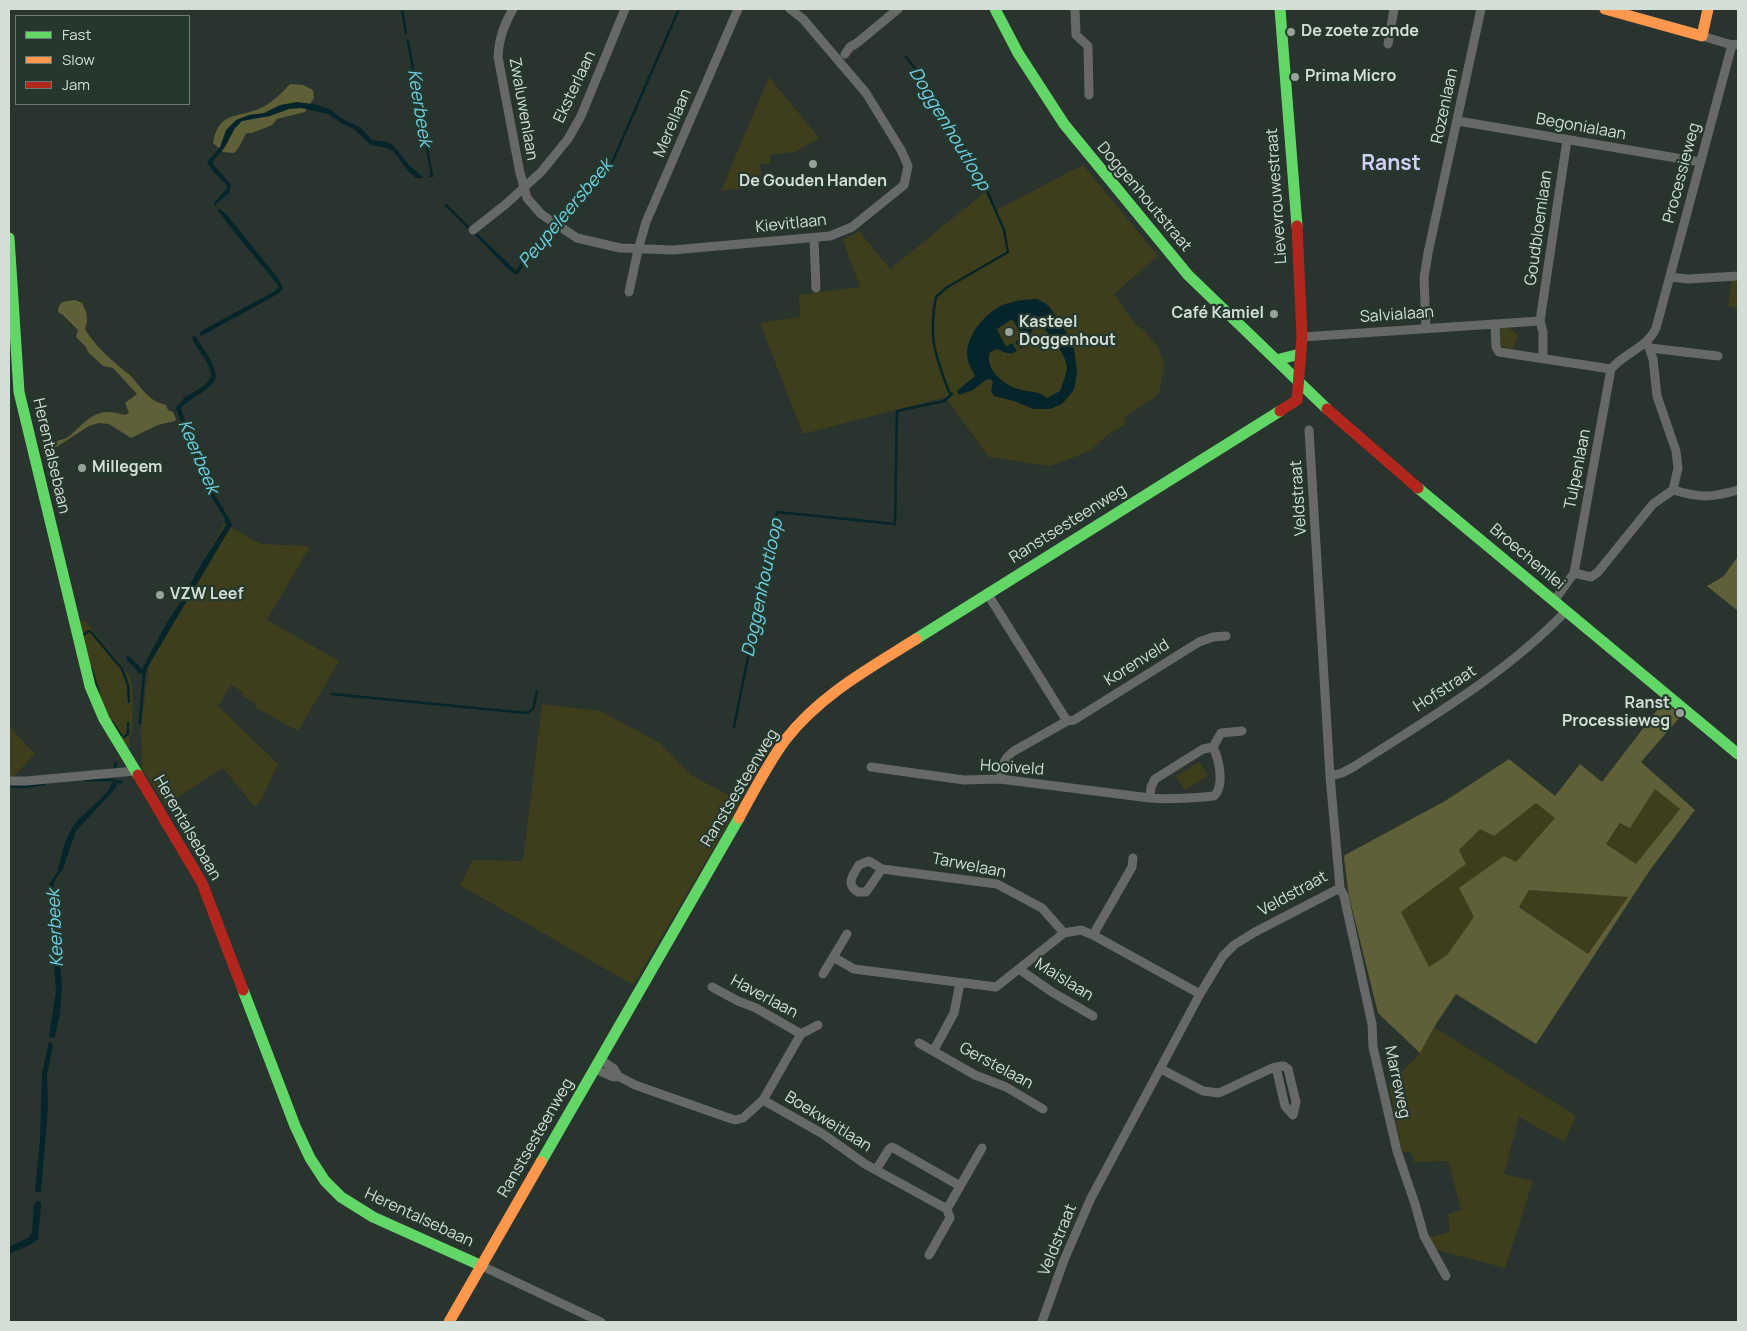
<!DOCTYPE html>
<html>
<head>
<meta charset="utf-8">
<style>
  body { margin:0 }
  #map { position:relative; width:1747px; height:1331px; overflow:hidden; background:#29342e; font-family:Manrope,sans-serif }
  canvas { display:block }
  .frame { position:absolute; inset:0; border:10px solid #d3ded7; pointer-events:none }
  .legend { position:absolute; left:15px; top:15px; width:175px; height:90px; box-sizing:border-box; background:#25382e; border:1px solid #6b7a72; margin:0; padding:6px 9px; list-style:none; font-size:15px; color:#d3ded7 }
  .legend li { display:flex; align-items:center; gap:10px; height:25px }
  .legend b { width:25px; border:1px solid #6b7a72 }
</style>
</head>
<body>
<div id="map">
<canvas width="1747" height="1331"></canvas>
<div class="frame"></div>
<ul class="legend">
<li><b style="height:6px;background:#63d668"></b>Fast</li>
<li><b style="height:6px;background:#ff974d"></b>Slow</li>
<li><b style="height:6px;background:#b3261e"></b>Jam</li>
</ul>
</div>
<script>
const context = document.querySelector('canvas').getContext('2d');
context.lineJoin = 'round';
function fillPath(path, color) { context.fillStyle = color; context.fill(path, 'evenodd'); }
function trace(path, color, width, dash) { context.strokeStyle = color; context.lineWidth = width; context.lineCap = dash ? 'butt' : 'round'; context.setLineDash(dash || []); context.stroke(path); }
function label(font, color, halo, rows, align = 'center') {
  context.font = font + ' Manrope,sans-serif'; context.lineWidth = 4.5; context.setLineDash([]); context.textBaseline = 'middle'; context.strokeStyle = halo; context.fillStyle = color; for (const [text, x, y, turn = 0] of rows) {
    context.save(); context.translate(x, y); context.rotate((+turn || 0) * Math.PI / 180); context.textAlign = isNaN(turn) ? turn : align; if (halo) context.strokeText(text, 0, 0); context.fillText(text, 0, 0); context.restore();
  }
}
fillPath(new Path2D(`
  M 769,77 L 819,138 L 795,152 L 770,155 L 770,163 L 760,164 L 762,186 L 721,191 Z
  M 1083,165 L 1158,256 L 1114,294 L 1136,325 L 1145,331 L 1159,349 L 1164,365 L 1159,394 L 1125,417 L 1125,424 L 1107,435 L 1090,451 L 1050,466 L 989,457 L 945,397 L 803,434 L 760,323 L 800,317 L 799,295 L 860,287 L 843,240 L 859,231 L 890,269 L 985,192 L 996,210 Z
  M 1732,279 L 1738,279 L 1738,309 L 1728,306 Z
  M 1504,324 L 1518,335 L 1513,349 L 1500,346 L 1500,329 Z
  M 224,524 L 261,544 L 310,546 L 267,620 L 339,661 L 298,731 L 255,707 L 256,704 L 241,695 L 243,692 L 231,685 L 218,706 L 278,764 L 261,800 L 255,807 L 223,768 L 165,805 L 142,768 L 141,725 L 149,666 Z
  M 80,621 L 85,621 L 130,677 C 135,696 133,731 128,750 C 100,711 88,667 80,621 Z
  M 542,704 L 600,711 L 660,743 L 691,775 L 741,802 L 633,985 L 460,885 L 473,860 L 523,861 Z
  M 9,726 L 35,754 L 12,778 L 9,777 Z
  M 1199,762 L 1208,776 L 1185,790 L 1176,776 Z
  M 1655,789 L 1680,809 L 1636,864 L 1606,844 L 1621,823 L 1630,827 Z
  M 1536,803 L 1555,818 L 1516,862 L 1447,955 L 1429,967 L 1401,912 L 1466,864 L 1459,850 L 1480,828 L 1494,836 Z
  M 1529,890 L 1628,897 L 1588,954 L 1519,906 Z
  M 1434,1027 L 1576,1116 L 1564,1142 L 1519,1117 L 1504,1174 L 1533,1181 L 1505,1268 L 1437,1250 L 1430,1237 L 1450,1232 L 1448,1214 L 1461,1210 L 1448,1161 L 1414,1162 L 1411,1152 L 1402,1152 L 1389,1084 L 1417,1057 Z`), '#3e3e1d');
fillPath(new Path2D(`
  M 290,84 L 303,85 L 313,90 L 314,98 L 305,112 L 277,119 L 272,125 L 252,133 L 247,133 C 241,140 241,147 234,153 L 223,152 L 213,143 C 219,109 240,119 263,107 C 272,102 283,92 290,84 Z
  M 75,300 L 82,303 C 87,313 89,318 85,329 C 95,347 115,363 131,376 C 138,384 143,392 152,399 C 156,402 161,403 166,405 L 168,410 L 173,412 L 176,419 L 175,421 L 158,425 L 131,438 L 109,424 L 99,423 L 89,426 L 50,451 L 47,449 L 46,445 L 49,440 C 53,440 56,442 60,440 C 67,439 72,434 76,430 C 94,413 101,408 125,415 L 129,413 L 125,403 L 137,394 L 113,368 L 103,366 L 88,352 L 86,347 L 76,337 L 78,330 L 63,315 L 58,312 C 59,300 64,302 75,300 Z
  M 1738,556 L 1738,611 L 1707,586 L 1724,576 Z
  M 1664,701 L 1681,716 L 1641,762 L 1695,810 L 1650,870 L 1536,1044 L 1456,994 L 1434,1027 L 1420,1053 L 1378,1013 L 1349,896 L 1344,858 L 1345,855 L 1445,801 L 1509,759 L 1555,796 L 1580,764 L 1602,782 ZM 1655,789 L 1680,809 L 1636,864 L 1606,844 L 1620,823 L 1630,828 ZM 1536,803 L 1555,818 L 1516,862 L 1504,856 L 1459,888 L 1474,917 L 1447,955 L 1429,967 L 1401,912 L 1466,864 L 1459,850 L 1480,829 L 1494,836 ZM 1529,890 L 1628,897 L 1588,954 L 1519,907 Z`), '#5f6037');
fillPath(new Path2D(`
  M 297,102 L 313,104 L 330,109 L 341,118 L 361,128 L 372,140 L 387,142 L 393,145 L 408,164 L 424,178 L 416,178 L 409,172 L 393,151 L 388,148 L 371,145 L 354,129 L 343,124 L 328,114 L 301,108 L 289,109 L 270,116 L 242,121 L 235,128 L 225,147 L 213,161 L 213,164 L 231,185 L 229,193 L 214,206 L 214,203 L 227,188 L 226,184 L 212,170 L 207,162 L 220,147 L 226,130 L 236,120 L 249,115 L 264,113 L 280,105 Z
  M 217,209 L 220,209 L 227,215 L 278,278 L 283,288 L 278,294 L 201,336 L 200,333 L 203,330 L 275,291 L 278,287 L 277,284 L 227,223 Z
  M 477,233 L 516,271 L 528,251 L 537,242 L 540,244 L 517,275 L 509,270 L 475,235 Z
  M 1038,299 L 1049,306 L 1070,338 L 1074,348 L 1077,372 L 1074,390 L 1062,404 L 1050,409 L 1033,409 L 1014,401 L 994,396 L 991,391 L 993,382 L 992,380 L 987,379 L 973,390 L 959,395 L 957,391 L 975,376 C 972,370 967,362 967,354 C 966,336 986,312 1003,305 C 1013,301 1027,299 1038,299 ZM 1012,319 L 1023,337 L 1015,342 L 1020,349 L 1028,345 L 1027,342 L 1033,329 L 1043,328 C 1051,334 1066,356 1067,367 C 1067,374 1062,384 1060,391 L 1047,398 C 1041,391 1027,392 1018,389 C 1003,384 984,369 990,352 L 997,349 C 1005,352 1009,356 1017,351 L 1012,343 L 1006,347 L 997,329 Z
  M 192,336 L 196,337 C 203,348 216,365 216,378 C 209,392 192,396 181,408 C 183,420 193,432 197,443 C 201,453 200,464 204,474 C 210,490 224,507 232,525 L 147,668 L 145,674 L 140,674 L 126,659 L 127,656 L 130,657 L 142,669 L 166,624 L 181,601 L 199,568 L 226,525 L 224,517 L 199,477 L 193,446 L 184,431 L 176,408 L 184,398 L 205,385 L 211,377 C 212,361 195,351 192,336 Z
  M 112,782 L 117,783 L 115,789 L 76,831 L 62,871 L 58,869 C 62,856 64,840 72,828 C 81,813 108,798 112,782 Z
  M 55,876 L 57,878 L 54,882 L 53,891 L 62,985 L 60,1014 L 55,1037 L 52,1038 L 49,1037 L 56,990 L 48,890 L 49,884 Z
  M 49,1042 L 52,1043 L 53,1045 L 47,1075 L 48,1107 L 41,1192 L 35,1192 L 40,1139 L 42,1073 Z
  M 38,1201 L 40,1201 L 41,1205 L 38,1239 L 30,1245 L 9,1254 L 9,1247 L 28,1238 L 32,1233 L 34,1204 Z`), '#05252a');
trace(new Path2D(`
  M 402,9 L 406,33
  M 408,41 L 432,176 L 430,176
  M 446,205 L 471,230
  M 536,245 L 611,165 L 679,9
  M 83,635 L 89,631 L 91,632 L 122,669 L 128,685 L 129,702
  M 91,668 L 99,693
  M 332,694 L 527,713 L 533,709 L 537,692
  M 112,722 L 121,735
  M 140,723 L 144,672
  M 734,727 L 777,512 L 895,524 L 897,411 L 944,401 L 952,394 L 949,392 C 935,355 928,337 936,297 L 946,288 L 1008,252 L 1004,230 L 978,170 L 916,70 L 906,57
  M 124,737 L 128,734 L 128,723
  M 114,769 L 116,763
  M 83,780 L 114,780
  M 115,781 L 122,782
  M 9,786 L 24,787 L 45,784
  M 54,879 L 61,869`), '#05252a', 2.5);
trace(new Path2D(`
  M 513,9 C 504,25 499,38 498,57 L 520,173 L 527,198 L 541,214 L 577,238 L 620,248 L 673,250 L 830,236 L 852,227 L 904,185 L 908,166 L 901,150 L 866,93 L 803,19 L 790,9
  M 1075,9 L 1076,35 L 1088,46 L 1089,95
  M 1702,36 L 1732,45 L 1738,44
  M 1388,44 L 1394,9
  M 845,54 L 850,47 L 857,43 L 898,9
  M 1458,121 L 1700,162
  M 473,230 L 506,204 L 541,172 L 568,139 L 581,116 L 625,9
  M 814,239 L 816,288
  M 1670,277 L 1688,279 L 1738,276
  M 629,292 L 638,250 L 646,222 L 738,9
  M 1495,324 L 1496,347 L 1499,352 L 1611,369
  M 1426,328 L 1424,278 L 1428,253 L 1481,9
  M 1302,337 L 1540,321
  M 1650,348 L 1718,356
  M 1543,358 L 1543,332 L 1540,321 L 1567,140
  M 1611,369 C 1624,353 1647,348 1656,328 L 1732,45
  M 1673,490 C 1701,498 1710,498 1738,490
  M 1574,573 L 1591,577 L 1598,572 L 1653,504 L 1673,490 L 1678,468 L 1676,451 L 1657,396 L 1653,359 L 1647,342
  M 987,593 L 1067,721
  M 1554,601 L 1574,573 L 1611,369
  M 871,767 L 964,780 L 1000,779 L 1150,798 C 1172,800 1193,798 1214,796 C 1225,786 1219,759 1213,747 L 1221,733 L 1242,731
  M 1330,776 L 1342,773 L 1355,766 C 1428,719 1506,674 1566,611
  M 1000,779 C 1003,765 1002,760 1014,751 L 1067,721 L 1074,720 L 1199,642 L 1213,637 L 1226,636
  M 9,781 L 26,781 L 135,771
  M 1150,798 L 1151,787 L 1155,779 L 1203,749 L 1213,747
  M 882,869 L 866,892 L 858,892 C 845,884 853,875 859,865 L 869,861 L 882,869 L 997,884 L 1042,908 L 1064,933
  M 1340,888 L 1344,896 L 1372,1024 L 1373,1047 L 1397,1151 L 1415,1204 L 1424,1236 L 1446,1276
  M 1093,935 L 1132,867 L 1133,858
  M 833,957 L 854,969 L 996,987 L 1064,933 L 1081,930 L 1093,935 L 1200,994
  M 1019,969 L 1052,992 L 1093,1016
  M 823,974 L 847,934
  M 712,987 L 738,1001 L 756,1008 L 801,1034
  M 919,1043 L 975,1075 L 1006,1087 L 1043,1109
  M 934,1050 L 954,1013 L 960,983
  M 600,1059 L 614,1069 L 618,1076 L 635,1085 L 723,1116 L 735,1120 L 743,1118 L 763,1100 L 801,1034 L 818,1025
  M 595,1069 L 613,1077 L 618,1076
  M 1161,1069 L 1203,1091 L 1219,1093 L 1270,1069 C 1275,1067 1279,1066 1284,1066 L 1288,1069 L 1296,1102 L 1293,1115 L 1285,1106 L 1276,1067
  M 763,1100 L 823,1134 L 865,1164 L 947,1209
  M 876,1170 L 889,1149 L 892,1147 L 960,1186
  M 929,1255 L 950,1218 L 947,1209 L 982,1148
  M 482,1266 L 601,1322
  M 1042,1322 L 1064,1260 L 1091,1198 L 1200,994 L 1223,956 L 1234,945 L 1255,932 L 1340,888 L 1330,776 L 1309,430`), '#666966', 9);
trace(new Path2D(`
  M 995,9 L 1018,53 L 1064,124 L 1188,275 L 1327,409
  M 1280,9 L 1297,226
  M 9,238 L 19,392 L 90,686 L 104,719 L 138,775
  M 1276,360 L 1300,354
  M 1418,488 L 1738,754
  M 916,639 L 1280,411
  M 243,990 L 295,1126 L 310,1158 L 325,1181 L 341,1197 L 373,1217 L 482,1266
  M 541,1162 L 739,818`), '#63d668', 11);
trace(new Path2D(`
  M 1605,9 L 1702,36 L 1708,9
  M 739,818 C 754,791 768,763 786,739 C 820,695 870,668 916,639
  M 449,1322 L 541,1162`), '#ff974d', 11);
trace(new Path2D(`
  M 1327,409 L 1418,488
  M 1280,411 L 1297,400 L 1302,337 L 1297,226
  M 138,775 L 202,883 L 243,990`), '#b3261e', 11);
for (const [x, y, r, color] of [
  [1291,32,5,"#98a29c"],
  [1295,77,5,"#98a29c"],
  [813,164,5,"#98a29c"],
  [1274,314,5,"#98a29c"],
  [1009,332,5,"#98a29c"],
  [82,468,5,"#98a29c"],
  [160,595,5,"#98a29c"],
  [1680,713,5,"#98a29c"]
]) { const dot = new Path2D(); dot.arc(x, y, r, 0, 2 * Math.PI); context.fillStyle = color; context.fill(dot); trace(dot, '#25382e', 2); }
label('bold 16px', '#d3ded7', '#25382e', [
  ["De zoete zonde",1301,32],
  ["Prima Micro",1305,77],
  ["De Gouden Handen",813,182,"center"],
  ["Café Kamiel",1264,314,"right"],
  ["Kasteel",1019,323],
  ["Doggenhout",1019,341],
  ["Millegem",92,468],
  ["VZW Leef",170,595],
  ["Ranst",1670,704,"right"],
  ["Processieweg",1670,722,"right"]
], 'left');
label('16px', '#d3ded7', '#25382e', [
  ["Eksterlaan",575,87,-65],
  ["Rozenlaan",1445,106,-78],
  ["Zwaluwenlaan",523,109,80],
  ["Merellaan",673,123,-67],
  ["Begonialaan",1581,127,10],
  ["Processieweg",1682,173,-75],
  ["Lievevrouwestraat",1277,196,-94],
  ["Doggenhoutstraat",1144,197,50],
  ["Kievitlaan",791,224,-6],
  ["Goudbloemlaan",1539,228,-82],
  ["Salvialaan",1397,315,-4],
  ["Herentalsebaan",51,456,77],
  ["Tulpenlaan",1578,469,-79],
  ["Veldstraat",1299,498,-94],
  ["Ranstsesteenweg",1068,524,-32],
  ["Broechemlei",1527,557,40],
  ["Korenveld",1137,663,-32],
  ["Hofstraat",1445,689,-33],
  ["Hooiveld",1012,768,4],
  ["Ranstsesteenweg",740,788,-59],
  ["Herentalsebaan",187,828,60],
  ["Tarwelaan",969,866,11],
  ["Veldstraat",1293,894,-29],
  ["Maislaan",1064,980,32],
  ["Haverlaan",764,997,28],
  ["Gerstelaan",996,1066,28],
  ["Marreweg",1397,1082,78],
  ["Boekweitlaan",828,1122,32],
  ["Ranstsesteenweg",536,1138,-60],
  ["Herentalsebaan",419,1218,25],
  ["Veldstraat",1058,1240,-68]
]);
label('italic 18px', '#6dd1e5', '#25382e', [
  ["Keerbeek",419,108,81],
  ["Doggenhoutloop",949,129,59],
  ["Peupeleersbeek",566,214,-50],
  ["Keerbeek",198,457,67],
  ["Doggenhoutloop",763,588,-78],
  ["Keerbeek",56,928,-93]
]);
label('bold 21px', '#d4cffa', '#25382e', [
  ["Ranst",1391,164]
]);
</script>
</body>
</html>
